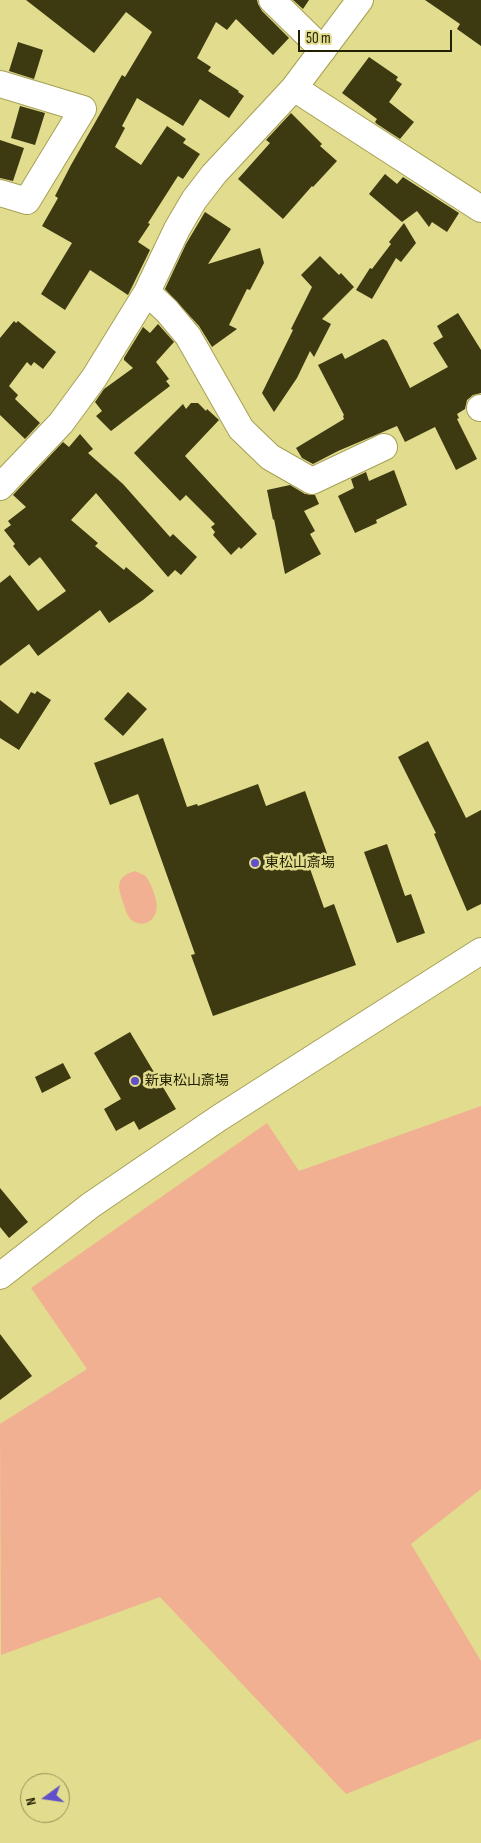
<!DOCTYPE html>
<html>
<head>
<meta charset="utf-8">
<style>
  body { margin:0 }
  #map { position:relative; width:481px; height:1843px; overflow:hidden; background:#e1dc8e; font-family:"Sofia Sans Condensed",sans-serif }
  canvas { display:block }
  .north { position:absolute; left:20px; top:1773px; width:50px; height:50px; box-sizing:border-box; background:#e1dc8e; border:1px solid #959156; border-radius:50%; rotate:256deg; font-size:14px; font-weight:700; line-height:20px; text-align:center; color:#222001 }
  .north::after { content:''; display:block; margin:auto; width:18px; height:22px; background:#6150c9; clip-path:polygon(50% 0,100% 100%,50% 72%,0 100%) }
  .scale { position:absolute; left:298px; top:30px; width:154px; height:22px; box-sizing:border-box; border:2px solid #222001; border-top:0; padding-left:6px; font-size:15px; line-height:18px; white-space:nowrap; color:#222001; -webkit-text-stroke:4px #e1dc8e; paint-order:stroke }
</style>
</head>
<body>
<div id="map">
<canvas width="481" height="1843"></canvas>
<div class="north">N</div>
<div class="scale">50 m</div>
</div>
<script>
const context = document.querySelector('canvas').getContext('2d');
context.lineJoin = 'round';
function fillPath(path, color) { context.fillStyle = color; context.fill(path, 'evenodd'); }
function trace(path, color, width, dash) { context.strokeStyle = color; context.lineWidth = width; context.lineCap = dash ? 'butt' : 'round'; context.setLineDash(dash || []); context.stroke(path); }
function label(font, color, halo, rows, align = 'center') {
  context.font = font + ' "Sofia Sans Condensed","Noto Sans JP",sans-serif'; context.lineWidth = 5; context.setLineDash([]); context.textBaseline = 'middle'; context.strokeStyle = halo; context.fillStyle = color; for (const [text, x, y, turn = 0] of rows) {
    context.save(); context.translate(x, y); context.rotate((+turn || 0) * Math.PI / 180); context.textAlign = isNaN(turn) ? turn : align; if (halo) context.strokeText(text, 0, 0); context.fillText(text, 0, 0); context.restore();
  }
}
fillPath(new Path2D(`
  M 135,871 L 146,876 C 153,888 165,913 148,922 C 143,925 138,924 133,921 C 127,917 126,911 124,905 C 118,888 114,877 135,871 Z
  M 481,1106 L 481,1489 L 411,1544 L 481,1661 L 481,1739 L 346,1794 L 160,1597 L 1,1655 L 0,1424 L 87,1369 L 31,1288 L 267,1123 L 299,1171 Z`), '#f2b093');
fillPath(new Path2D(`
  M 26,0 L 257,0 L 258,4 L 262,11 L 289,38 L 273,55 L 236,19 L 227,30 L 216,22 L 197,58 L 211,67 L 208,71 L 239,91 L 238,92 L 244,96 L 229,118 L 200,99 L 183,126 L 137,98 L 122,126 L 125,128 L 115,147 L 141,165 L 167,126 L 186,139 L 183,143 L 200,154 L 183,179 L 178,176 L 148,223 L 150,224 L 138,242 L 150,250 L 128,295 L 90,270 L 65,310 L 41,294 L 72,243 L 42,226 L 58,198 L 55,196 L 71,165 L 122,75 L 125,77 L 152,32 L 126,12 L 94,53 Z
  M 293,0 L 309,0 L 303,9 Z
  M 425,0 L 481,0 L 481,46 L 457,29 L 460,24 Z
  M 18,42 L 43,50 L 34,79 L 9,71 Z
  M 369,57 L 398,77 L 396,80 L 402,84 L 389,102 L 414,122 L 400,139 L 377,124 L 375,122 L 377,119 L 342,93 Z
  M 20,106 L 45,113 L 35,145 L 11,138 Z
  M 291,113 L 322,144 L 320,146 L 337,161 L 313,187 L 312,186 L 283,219 L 238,179 L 270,143 L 266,140 Z
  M 0,140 L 24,148 L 13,181 L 0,178 Z
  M 385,174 L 397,184 L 403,177 L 459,213 L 447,232 L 432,222 L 429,227 L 417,211 L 402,222 L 369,194 Z
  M 205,212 L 231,229 L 208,264 L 260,248 L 264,263 L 250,290 L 247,289 L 229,325 L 237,329 L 212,347 L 199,326 L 165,289 L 186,244 Z
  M 404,223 L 416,243 L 401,262 L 396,258 L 372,299 L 356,290 L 370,268 L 372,269 L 391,244 L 389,242 Z
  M 320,256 L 339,275 L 341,273 L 354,287 L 322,319 L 331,324 L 314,357 L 310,351 L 297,378 L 274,412 L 262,393 L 293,330 L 291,329 L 312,287 L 301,275 Z
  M 458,313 L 481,350 L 481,393 L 473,395 L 467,400 L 465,409 L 457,414 L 459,418 L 457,419 L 477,459 L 456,470 L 435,427 L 405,442 L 397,426 L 338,451 L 313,464 L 302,458 L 296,448 L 344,419 L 343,416 L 344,415 L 318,365 L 342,353 L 345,359 L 383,339 L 387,341 L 410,388 L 448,367 L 433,343 L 443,337 L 437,326 Z
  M 14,321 L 16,323 L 18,321 L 56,352 L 43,369 L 34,362 L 31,366 L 27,362 L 9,386 L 18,395 L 15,399 L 40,423 L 25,439 L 0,415 L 0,338 Z
  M 158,324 L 174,342 L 156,362 L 169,379 L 166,381 L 170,386 L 111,431 L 96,416 L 102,411 L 95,402 L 104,389 L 133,368 L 124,360 L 124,358 L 143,327 L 150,333 Z
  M 191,403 L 198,403 L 206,411 L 207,409 L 219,420 L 185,456 L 257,534 L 241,549 L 239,547 L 231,555 L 213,535 L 215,532 L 211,527 L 215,524 L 186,495 L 180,501 L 134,453 L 183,404 L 186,409 Z
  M 80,434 L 93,449 L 88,453 L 123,484 L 170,537 L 173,534 L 197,557 L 181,575 L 175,570 L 168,577 L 96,493 L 71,520 L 98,543 L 95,546 L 124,570 L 126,567 L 154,591 L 143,600 L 109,623 L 100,610 L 38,656 L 29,644 L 0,666 L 0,583 L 10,575 L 38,611 L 66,591 L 40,557 L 29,566 L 13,546 L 15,544 L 4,530 L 11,525 L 8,521 L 26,507 L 13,495 L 63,442 L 69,447 Z
  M 394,470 L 407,505 L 376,520 L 377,523 L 355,533 L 338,496 L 354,488 L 351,479 L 366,472 L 369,481 Z
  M 290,485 L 305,494 L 315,495 L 319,504 L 304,511 L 315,531 L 310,534 L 321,554 L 285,574 L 274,519 L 273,520 L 267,490 Z
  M 37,691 L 51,700 L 19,750 L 0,738 L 0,700 L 18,714 L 31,692 L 35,694 Z
  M 128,692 L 147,709 L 123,736 L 104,719 Z
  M 163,738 L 187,807 L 197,804 L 198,806 L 258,784 L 266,806 L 305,791 L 329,859 L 309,866 L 324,908 L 334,904 L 356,965 L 213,1016 L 191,955 L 195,954 L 138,794 L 110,805 L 94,763 Z
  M 428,741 L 466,818 L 481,810 L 481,904 L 467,911 L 434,834 L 436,833 L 398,757 Z
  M 387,844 L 405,896 L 411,894 L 425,933 L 397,943 L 364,852 Z
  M 130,1032 L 176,1109 L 139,1130 L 134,1121 L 116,1131 L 104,1109 L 121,1099 L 94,1053 Z
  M 63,1063 L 71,1078 L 42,1093 L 35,1077 Z
  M 0,1188 L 28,1222 L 9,1238 L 0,1227 Z
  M 0,1334 L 32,1376 L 0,1400 Z`), '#3d3911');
const minor = new Path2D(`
  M 272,0 L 323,50
  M 0,84 L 83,109 L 27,201 L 0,193
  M 294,88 L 481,209
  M 147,292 L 167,311 L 188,336 L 241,429 L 270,457 L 312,481 L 384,447
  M 480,408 L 481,408
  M 0,487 L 61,423 L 94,378 L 147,292 L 177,229 L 194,200 L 214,174 L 294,88 L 360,0
  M 0,1276 L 91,1205 L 219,1118 L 481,951`);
trace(minor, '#a6a054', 28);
trace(minor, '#fff', 26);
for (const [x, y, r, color] of [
  [255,863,5,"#6150c9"],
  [135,1081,5,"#6150c9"]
]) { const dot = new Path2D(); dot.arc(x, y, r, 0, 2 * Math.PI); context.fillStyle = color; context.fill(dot); trace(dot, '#e1dc8e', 2); }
label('14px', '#222001', '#e1dc8e', [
  ["東松山斎場",265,863],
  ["新東松山斎場",145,1081]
], 'left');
</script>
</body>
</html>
